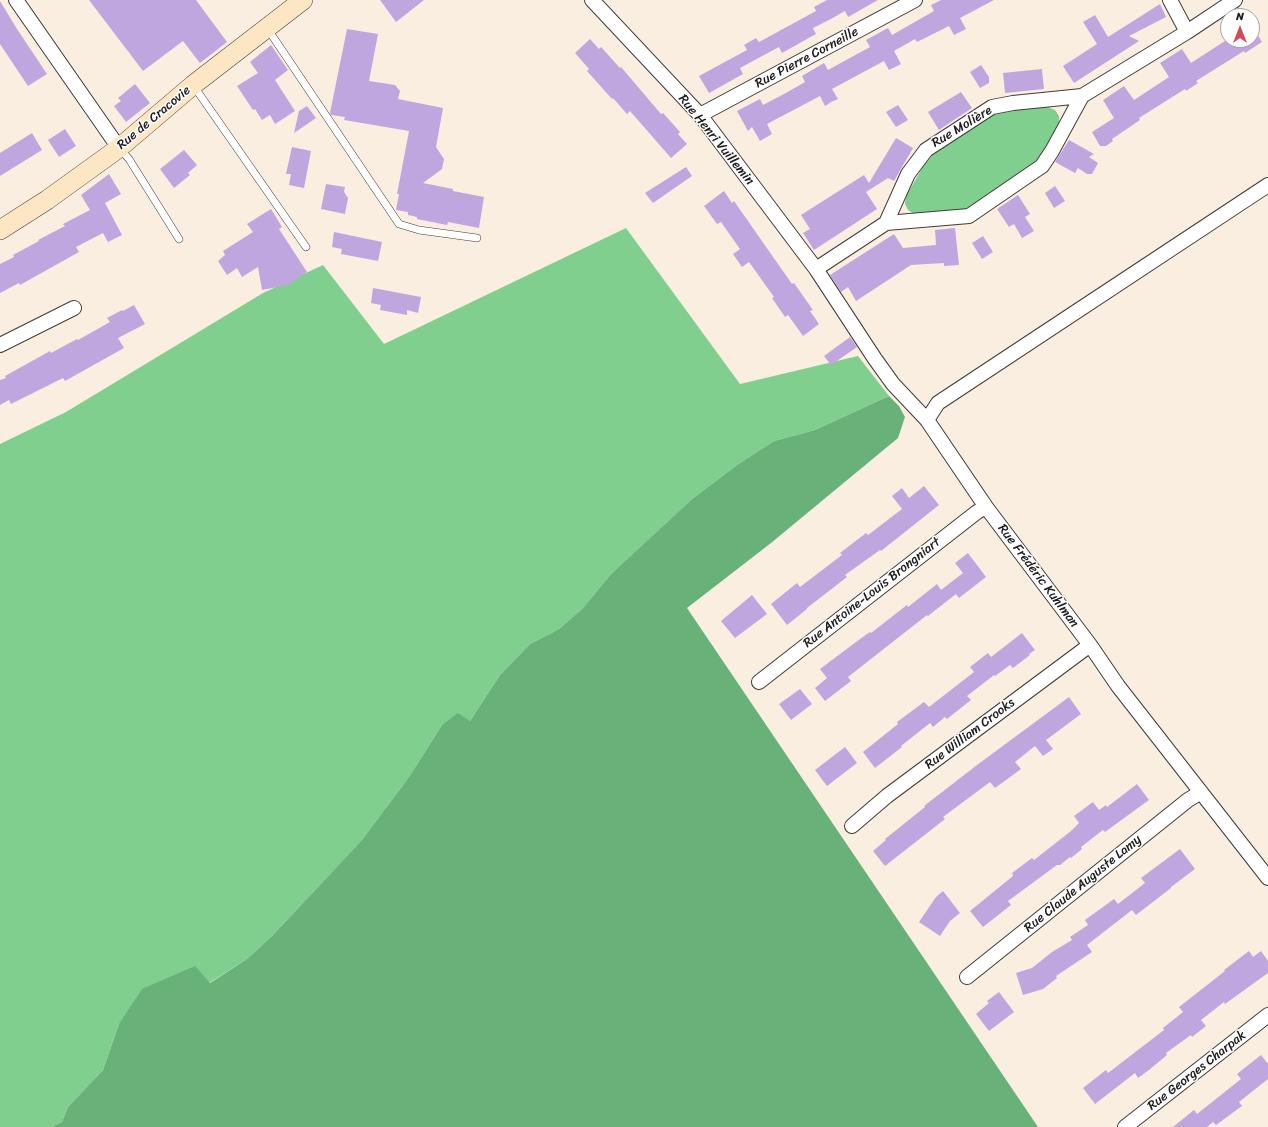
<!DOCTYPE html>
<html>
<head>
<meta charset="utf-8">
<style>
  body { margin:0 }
  #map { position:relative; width:1268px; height:1127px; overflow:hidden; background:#faeee0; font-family:Sriracha,sans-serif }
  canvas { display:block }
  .north { position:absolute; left:1220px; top:8px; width:40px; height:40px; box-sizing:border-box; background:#fff; border:1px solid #a4a4a4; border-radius:50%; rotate:0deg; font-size:11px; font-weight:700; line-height:16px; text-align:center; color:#1c1c1c }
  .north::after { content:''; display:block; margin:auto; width:14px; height:18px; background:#d1495b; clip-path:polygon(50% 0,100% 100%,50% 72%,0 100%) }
</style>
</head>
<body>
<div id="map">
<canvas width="1268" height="1127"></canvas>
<div class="north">N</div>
</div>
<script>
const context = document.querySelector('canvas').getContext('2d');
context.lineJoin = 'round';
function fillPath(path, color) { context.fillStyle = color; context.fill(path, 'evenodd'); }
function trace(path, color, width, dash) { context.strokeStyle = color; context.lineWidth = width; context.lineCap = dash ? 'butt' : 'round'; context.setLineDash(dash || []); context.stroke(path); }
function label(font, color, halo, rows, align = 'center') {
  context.font = font + ' Sriracha,sans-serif'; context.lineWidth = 3; context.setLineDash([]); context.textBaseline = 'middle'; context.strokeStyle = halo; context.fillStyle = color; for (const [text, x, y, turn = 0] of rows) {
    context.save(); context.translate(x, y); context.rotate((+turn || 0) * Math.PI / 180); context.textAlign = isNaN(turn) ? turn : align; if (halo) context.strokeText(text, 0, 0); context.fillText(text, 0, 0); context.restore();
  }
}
fillPath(new Path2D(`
  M 1034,104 L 1048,107 L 1055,110 L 1059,116 L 1059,124 L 1036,164 L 964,210 L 916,215 L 908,210 L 905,204 L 906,196 L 924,165 L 937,150 L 1002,108 Z
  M 626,228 L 740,384 L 858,356 L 889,396 L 815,430 L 774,441 L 737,465 L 692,499 L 611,574 L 582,609 L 559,629 L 530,644 L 500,675 L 470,721 L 442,725 L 409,777 L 361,841 L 272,936 L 247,959 L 209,983 L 119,1024 L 103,1070 L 68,1107 L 62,1122 L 51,1127 L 0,1127 L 0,444 L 66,412 L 263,293 L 323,265 L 384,344 Z`), '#80cf8f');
fillPath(new Path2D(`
  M 889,396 L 899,406 L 905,417 L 898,438 L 771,543 L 687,608 L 1038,1127 L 51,1127 L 62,1122 L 68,1107 L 103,1070 L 119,1024 L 142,989 L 195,966 L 210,983 L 247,959 L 272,936 L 361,841 L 409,777 L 442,725 L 458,713 L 470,721 L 500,675 L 530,644 L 559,629 L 582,609 L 611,574 L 692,499 L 737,465 L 774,441 L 815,430 Z`), '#68b27a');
fillPath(new Path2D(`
  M 89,0 L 196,0 L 227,42 L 200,63 L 183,41 L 143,71 Z
  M 380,0 L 424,0 L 396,22 Z
  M 827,0 L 878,0 L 848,17 L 845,11 L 829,20 L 813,28 L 816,34 L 782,53 L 779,47 L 740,68 L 743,74 L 709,93 L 699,76 L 747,50 L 744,45 L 756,38 L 759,42 L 816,11 L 814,7 Z
  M 941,0 L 994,0 L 960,18 L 966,29 L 954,35 L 949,26 L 917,42 L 915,39 L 894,51 L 901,64 L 889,70 L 884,61 L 832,89 L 838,99 L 831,102 L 825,106 L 820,96 L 767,124 L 772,134 L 760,141 L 752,127 L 748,131 L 737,111 L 760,99 L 763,105 L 784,94 L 805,82 L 802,76 L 824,63 L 828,70 L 848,59 L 870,47 L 866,40 L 888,28 L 892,35 L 934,11 L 931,5 Z
  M 0,1 L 17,29 L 47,74 L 28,86 L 0,44 Z
  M 1160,4 L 1166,17 L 1129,36 L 1139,41 L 1074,83 L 1063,66 L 1097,44 L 1083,22 L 1095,15 L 1108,37 Z
  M 1252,26 L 1262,42 L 1245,53 L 1244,51 L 1196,81 L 1198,83 L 1186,91 L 1185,89 L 1139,118 L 1140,120 L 1112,139 L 1113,141 L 1106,146 L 1100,146 L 1092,132 L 1114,118 L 1103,100 L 1124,86 L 1134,100 L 1169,77 L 1160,63 L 1182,49 L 1191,63 L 1228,39 L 1252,40 Z
  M 347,29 L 378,34 L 369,81 L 395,85 L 400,91 L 398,99 L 443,108 L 436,147 L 444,159 L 442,169 L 423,183 L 453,189 L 453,191 L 484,197 L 479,228 L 448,222 L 447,225 L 417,219 L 417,217 L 408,215 L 408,212 L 396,210 L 399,194 L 397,194 L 409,131 L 344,120 L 345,117 L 331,115 L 330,113 Z
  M 590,39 L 599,49 L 601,47 L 620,68 L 621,67 L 661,114 L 663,113 L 680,132 L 678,134 L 687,144 L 671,158 L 630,111 L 627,114 L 613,98 L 612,99 L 587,71 L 589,69 L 575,53 Z
  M 271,45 L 288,70 L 275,80 L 295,111 L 275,124 L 270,115 L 262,120 L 255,109 L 253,110 L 237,86 L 258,73 L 250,62 Z
  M 981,65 L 989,77 L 989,83 L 980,88 L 970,72 Z
  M 1042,69 L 1044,89 L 1005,93 L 1003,73 Z
  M 135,84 L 150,103 L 126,122 L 114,106 L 121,101 L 118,98 Z
  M 961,92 L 972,108 L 939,130 L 928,112 Z
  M 898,105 L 908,120 L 896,127 L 886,112 Z
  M 307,106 L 316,118 L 294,133 L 299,111 Z
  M 65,129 L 76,146 L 59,157 L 48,140 Z
  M 32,133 L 42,150 L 0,176 L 0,153 Z
  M 896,138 L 913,148 L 894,181 L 888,178 L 866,192 L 877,209 L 814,250 L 803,233 L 810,229 L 801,215 L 864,175 L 869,183 Z
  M 1069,140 L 1094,154 L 1089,157 L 1098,163 L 1092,174 L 1087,174 L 1078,168 L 1075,173 L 1055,162 Z
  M 292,147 L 311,151 L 304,188 L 289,185 L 291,174 L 286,174 Z
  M 184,150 L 197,165 L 188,173 L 190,175 L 174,188 L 160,169 Z
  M 686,167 L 692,176 L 653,203 L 645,193 Z
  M 109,174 L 121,194 L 105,203 L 122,235 L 108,242 L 103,233 L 76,247 L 79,252 L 20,285 L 19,283 L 0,293 L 0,264 L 14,257 L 13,255 L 39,241 L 38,240 L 65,226 L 63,224 L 90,210 L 81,195 Z
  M 326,184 L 345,187 L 344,192 L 348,198 L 345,214 L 321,209 Z
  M 1055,186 L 1065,201 L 1054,208 L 1045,193 Z
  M 724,191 L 732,203 L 734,201 L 792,284 L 794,283 L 813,310 L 810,311 L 819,324 L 803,336 L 788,315 L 785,317 L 772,298 L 774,297 L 749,262 L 742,267 L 733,254 L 740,249 L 721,222 L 717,224 L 704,206 Z
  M 1018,195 L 1030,214 L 1025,217 L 1034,231 L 1022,238 L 1014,224 L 1009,227 L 997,209 Z
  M 271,209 L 282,227 L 279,229 L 307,272 L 288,285 L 262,290 L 258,267 L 242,277 L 237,268 L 227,275 L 218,261 L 225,255 L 223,251 L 253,232 L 247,224 Z
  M 955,228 L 959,265 L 944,266 L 944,263 L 911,265 L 856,301 L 848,287 L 841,292 L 830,275 L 894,234 L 903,248 L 936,245 L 935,230 Z
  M 334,232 L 382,242 L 378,261 L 341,254 L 342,249 L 332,247 Z
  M 983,236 L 993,252 L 982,259 L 972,243 Z
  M 373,288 L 421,297 L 418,313 L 407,310 L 407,315 L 380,310 L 381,305 L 371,303 Z
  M 134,305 L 145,324 L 118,338 L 124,348 L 65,381 L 63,378 L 11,404 L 9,400 L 0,405 L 0,380 L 6,378 L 5,376 L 50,351 L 51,353 L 77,339 L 78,340 L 110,322 L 107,318 L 122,310 L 123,311 Z
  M 850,337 L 857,347 L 831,365 L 824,356 Z
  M 924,486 L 939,505 L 881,551 L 880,550 L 845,575 L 847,577 L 807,608 L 807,609 L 787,625 L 771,604 L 797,583 L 800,587 L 842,555 L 840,553 L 866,533 L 868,535 L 902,509 L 892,496 L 902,488 L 909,498 Z
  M 968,553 L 986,577 L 959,598 L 956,594 L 928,616 L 927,615 L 848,677 L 851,681 L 825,701 L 815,688 L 827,678 L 820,669 L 860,639 L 870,632 L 871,633 L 907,605 L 908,607 L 937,584 L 941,590 L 963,573 L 955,563 Z
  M 752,595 L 767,614 L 735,638 L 721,621 Z
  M 1022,633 L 1035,650 L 1029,654 L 1030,655 L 1013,668 L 1010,665 L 995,676 L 994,675 L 967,696 L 971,700 L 947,719 L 945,717 L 933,727 L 930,723 L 901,746 L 902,747 L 875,768 L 863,752 L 898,724 L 897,722 L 924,702 L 929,707 L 974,672 L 970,667 L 988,653 L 991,657 Z
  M 800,689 L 812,704 L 791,720 L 779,704 Z
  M 1069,697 L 1081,714 L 1046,740 L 1053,749 L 1043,756 L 1035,746 L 1015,762 L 1021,769 L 995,788 L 990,782 L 943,817 L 945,819 L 885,866 L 873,851 L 886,840 L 885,839 L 925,807 L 924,806 L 977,765 Z
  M 845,747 L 857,763 L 827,786 L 815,770 Z
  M 1137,784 L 1149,800 L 1105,832 L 1103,830 L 1081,847 L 1082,849 L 1071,858 L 1070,857 L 1060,865 L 1057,865 L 1008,901 L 1011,905 L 983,927 L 970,911 L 1013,876 L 1012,873 L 1032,858 L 1034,860 L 1071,831 L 1079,823 L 1074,816 L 1093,802 L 1099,810 L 1106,805 L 1107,807 Z
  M 1180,849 L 1195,869 L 1171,887 L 1171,888 L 1136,915 L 1132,910 L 1087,945 L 1092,952 L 1056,976 L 1057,978 L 1043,989 L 1023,995 L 1016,973 L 1032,968 L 1052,952 L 1072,940 L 1070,937 L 1088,925 L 1085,920 L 1114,899 L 1118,904 L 1145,883 L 1141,878 Z
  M 943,891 L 960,913 L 950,921 L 940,936 L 919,922 L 936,897 Z
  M 1249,951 L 1253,957 L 1261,951 L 1268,961 L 1268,973 L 1225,1004 L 1224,1002 L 1201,1020 L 1206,1026 L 1192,1037 L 1191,1035 L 1166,1053 L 1167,1055 L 1149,1070 L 1138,1078 L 1135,1073 L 1095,1104 L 1083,1088 L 1106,1070 L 1108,1073 L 1164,1030 L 1163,1028 L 1183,1012 L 1179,1007 L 1225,971 L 1224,970 Z
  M 999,992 L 1014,1012 L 989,1031 L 976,1014 L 989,1003 L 987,1001 Z
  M 1261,1055 L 1268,1064 L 1268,1079 L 1239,1102 L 1242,1106 L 1216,1125 L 1213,1122 L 1207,1127 L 1173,1127 L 1194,1110 L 1197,1114 L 1241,1079 L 1237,1074 Z`), '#c0a6df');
const lane = new Path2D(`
  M 267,28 L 399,224 L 419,230 L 477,238
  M 193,85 L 306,247
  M 120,149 L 129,159 L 179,239`);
const street = new Path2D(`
  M 16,0 L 119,148
  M 592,0 L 700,115 L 816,269 L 875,359 L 893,384 L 927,420 L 986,507 L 1090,645 L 1118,686 L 1268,878
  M 1170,0 L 1187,32
  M 700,115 L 915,0
  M 886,223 L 908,174 L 926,150 L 992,107 L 1013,103 L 1082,96 L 1187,32 L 1235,0
  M 816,269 L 886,223 L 969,216 L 1042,166 L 1052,151 L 1082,96
  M 0,345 L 74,308
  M 927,420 L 938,403 L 1268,185
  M 759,682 L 977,512 L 986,507
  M 852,826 L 887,796 L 1090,645
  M 967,977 L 1188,800 L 1201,792
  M 1125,1127 L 1268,1015`);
const secondary = new Path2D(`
  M 0,230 L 47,200 L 119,148 L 193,85 L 303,0`);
trace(lane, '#3d3c39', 8);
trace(street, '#3d3c39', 16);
trace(secondary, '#3d3c39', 20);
trace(lane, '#fff', 7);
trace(street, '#fff', 14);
trace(secondary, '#fce6c4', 19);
label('13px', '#1c1c1c', '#fff', [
  ["Rue Pierre Corneille",807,58,-28],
  ["Rue de Cracovie",154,118,-40],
  ["Rue Molière",962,127,-31],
  ["Rue Henri Vuillemin",716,140,51],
  ["Rue Frédéric Kuhlman",1038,576,53],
  ["Rue Antoine-Louis Brongniart",872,593,-38],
  ["Rue William Crooks",970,734,-37],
  ["Rue Claude Auguste Lamy",1083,884,-39],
  ["Rue Georges Charpak",1197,1071,-38]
]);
</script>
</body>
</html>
